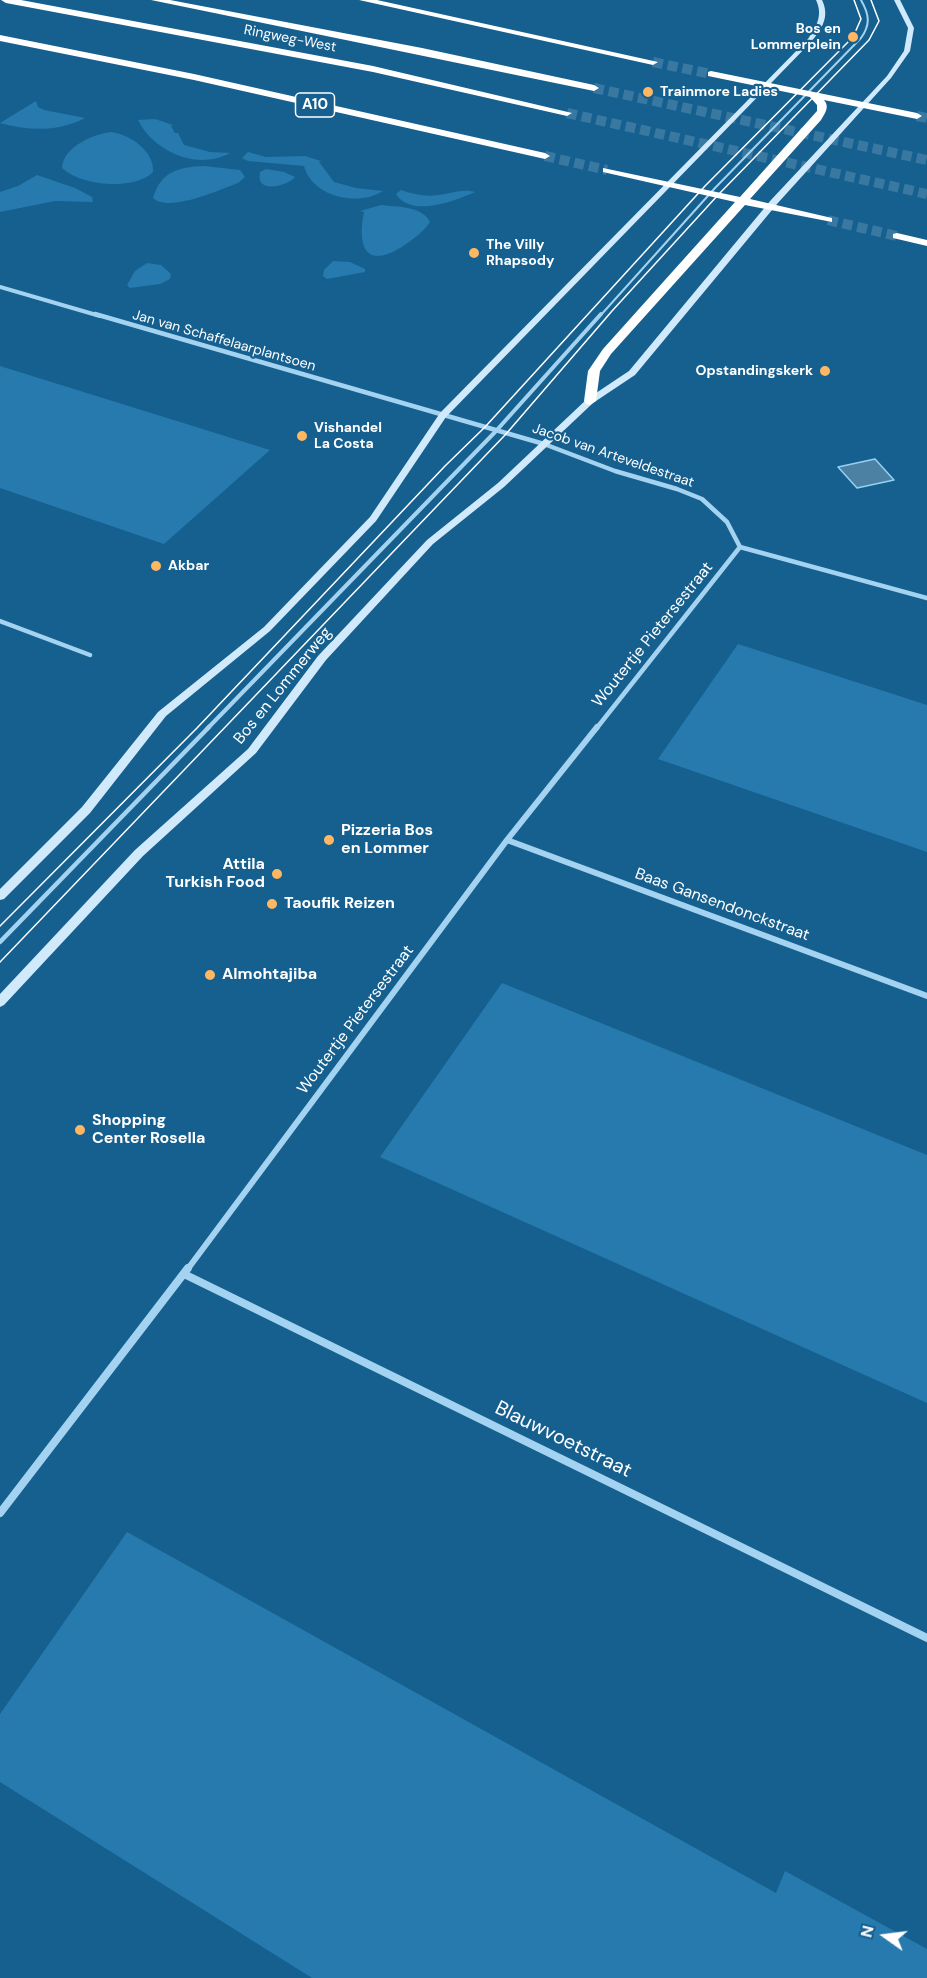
<!DOCTYPE html>
<html>
<head>
<meta charset="utf-8">
<style>
  body { margin:0 }
  #map { position:relative; width:927px; height:1978px; overflow:hidden; background:#166090; font-family:"DM Sans",sans-serif }
  canvas { display:block }
  .north { position:absolute; left:855px; top:1906px; width:60px; height:60px; -webkit-text-stroke:4px #166090; paint-order:stroke; rotate:284deg; font-size:16px; font-weight:700; line-height:24px; text-align:center; color:#fff }
  .north::after { content:''; display:block; margin:auto; width:21px; height:27px; background:#fff; clip-path:polygon(50% 0,100% 100%,50% 72%,0 100%) }
</style>
</head>
<body>
<div id="map">
<canvas width="927" height="1978"></canvas>
<div class="north">N</div>
</div>
<script>
const context = document.querySelector('canvas').getContext('2d');
context.lineJoin = 'round';
function fillPath(path, color) { context.fillStyle = color; context.fill(path, 'evenodd'); }
function trace(path, color, width, dash) { context.strokeStyle = color; context.lineWidth = width; context.lineCap = dash ? 'butt' : 'round'; context.setLineDash(dash || []); context.stroke(path); }
function label(font, color, halo, rows, align = 'center') {
  context.font = font + ' "DM Sans",sans-serif'; context.lineWidth = 4.5; context.setLineDash([]); context.textBaseline = 'middle'; context.strokeStyle = halo; context.fillStyle = color; for (const [text, x, y, turn = 0] of rows) {
    context.save(); context.translate(x, y); context.rotate((+turn || 0) * Math.PI / 180); context.textAlign = isNaN(turn) ? turn : align; if (halo) context.strokeText(text, 0, 0); context.fillText(text, 0, 0); context.restore();
  }
}
fillPath(new Path2D(`
  M 36,101 L 38,107 L 44,110 L 85,118 C 58,132 29,131 0,123 Z
  M 155,119 L 173,125 L 171,126 L 175,133 L 178,133 L 184,145 L 210,152 L 230,153 C 198,171 154,152 138,120 Z
  M 111,132 C 129,134 155,151 153,172 C 134,191 81,186 62,168 C 63,147 93,134 111,132 Z
  M 248,152 L 266,157 L 305,156 L 321,161 L 319,162 L 334,182 L 356,188 L 383,191 C 358,207 312,197 304,166 L 248,161 L 242,158 Z
  M 204,166 L 240,170 L 245,177 L 238,183 C 219,190 169,213 153,198 C 161,171 179,167 204,166 Z
  M 266,169 L 284,172 L 295,177 C 286,187 255,194 260,172 Z
  M 37,175 L 75,188 L 92,197 L 93,202 L 55,201 L 0,212 L 0,192 L 18,186 Z
  M 401,190 C 413,194 425,197 438,195 C 448,194 464,188 475,192 C 455,201 411,218 396,194 Z
  M 381,205 C 396,207 423,206 430,222 C 424,231 415,238 406,244 C 369,270 356,251 364,212 L 360,211 Z
  M 333,261 L 350,262 L 365,269 L 365,272 L 327,279 L 323,276 L 324,270 Z
  M 147,263 L 161,265 L 171,274 L 170,279 L 160,284 L 130,288 L 127,285 L 135,271 Z
  M 0,366 L 270,450 L 164,544 L 0,488 Z
  M 738,644 L 927,705 L 927,852 L 658,759 Z
  M 502,983 L 927,1155 L 927,1403 L 380,1157 Z
  M 127,1532 L 776,1893 L 785,1871 L 927,1949 L 927,1978 L 312,1978 L 0,1782 L 0,1714 Z`), '#267aad');
const water = new Path2D(`
  M 875,459 L 894,480 L 857,488 L 838,467 Z`);
fillPath(water, '#4c81a3');
trace(water, '#95d1f3', 1.5);
trace(new Path2D(`
  M 653,62 L 711,74
  M 594,88 L 927,160
  M 567,113 L 927,194
  M 917,116 L 927,118
  M 545,156 L 607,170
  M 828,220 L 897,236`), '#3978a1', 10, [10, 5]);
trace(new Path2D(`
  M 600,316 L 715,188 L 861,38 C 871,24 869,14 861,0`), '#a3d3f0', 2);
trace(new Path2D(`
  M 207,729 L 496,431 L 601,314`), '#a3d3f0', 4);
trace(new Path2D(`
  M 0,942 L 209,727`), '#a3d3f0', 4.5);
trace(new Path2D(`
  M 0,287 L 100,316`), '#a3d3f0', 4);
trace(new Path2D(`
  M 95,314 L 544,444 L 615,471 L 677,489 L 702,499 L 727,522 L 740,547 L 927,598
  M 0,621 L 90,655
  M 596,729 L 740,547`), '#a3d3f0', 4.5);
trace(new Path2D(`
  M 507,840 L 927,996
  M 187,1270 L 507,840 L 597,727`), '#a3d3f0', 6);
trace(new Path2D(`
  M 184,1274 L 927,1638
  M 0,1513 L 188,1268`), '#a3d3f0', 8);
fillPath(new Path2D(`
  M 816,0 L 822,0 C 830,17 822,28 812,41 L 446,417 L 376,521 L 270,631 L 166,716 L 90,813 L 4,899 L 0,900 L 0,889 L 82,807 L 158,712 L 264,627 L 370,517 L 440,413 L 808,39 C 817,26 823,15 816,0 Z
  M 894,0 L 900,0 L 914,28 L 910,51 L 891,78 L 777,204 L 635,375 L 593,403 L 504,487 L 433,544 L 326,660 L 256,753 L 143,856 L 4,1005 L 0,1007 L 0,994 L 135,850 L 248,749 L 318,656 L 427,540 L 498,483 L 587,399 L 629,371 L 771,200 L 887,76 L 904,51 L 908,28 Z`), '#d1eafb');
fillPath(new Path2D(`
  M 1,0 L 21,0 L 373,66 L 572,113 L 567,116 L 373,72 L 6,3 Z
  M 151,0 L 170,0 L 422,48 L 594,85 L 599,88 L 594,91 Z
  M 359,0 L 377,0 L 658,62 L 653,65 Z
  M 0,35 L 194,74 L 545,153 L 550,156 L 545,159 L 194,80 L 0,41 Z
  M 711,71 L 917,113 L 922,116 L 917,119 L 824,100 C 830,107 825,113 821,120 L 750,199 L 832,218 L 832,222 L 745,205 L 611,354 L 600,371 L 596,401 L 590,405 L 586,404 L 584,401 L 588,371 L 603,349 L 735,202 L 603,172 L 603,168 L 740,197 L 817,111 L 817,105 L 810,97 L 708,76 L 708,72 Z
  M 897,233 L 927,240 L 927,246 L 893,238 L 893,234 Z`), '#fff');
trace(new Path2D(`
  M 0,926 L 197,728 L 445,466 L 485,427 L 705,186 L 853,37 L 861,19 L 854,0
  M 0,962 L 506,434 L 612,311 L 718,195 L 869,40 L 879,21 L 871,0`), '#fff', 1.5);
for (const [x, y, r, color] of [
  [853,37,6,"#ffb762"],
  [648,92,6,"#ffb762"],
  [474,253,6,"#ffb762"],
  [825,371,6,"#ffb762"],
  [302,436,6,"#ffb762"],
  [156,566,6,"#ffb762"],
  [329,840,6,"#ffb762"],
  [277,874,6,"#ffb762"],
  [272,904,6,"#ffb762"],
  [210,975,6,"#ffb762"],
  [80,1130,6,"#ffb762"]
]) { const dot = new Path2D(); dot.arc(x, y, r, 0, 2 * Math.PI); context.fillStyle = color; context.fill(dot); trace(dot, '#166090', 2); }
label('bold 14px', '#fff', '#166090', [
  ["Bos en",841,29,"right"],
  ["Lommerplein",841,45,"right"],
  ["Trainmore Ladies",660,92],
  ["The Villy",486,245],
  ["Rhapsody",486,261],
  ["Opstandingskerk",813,371,"right"],
  ["Vishandel",314,428],
  ["La Costa",314,444],
  ["Akbar",168,566]
], 'left');
label('14px', '#fff', '#166090', [
  ["Ringweg-West",290,39,11],
  ["Jan van Schaffelaarplantsoen",224,341,16],
  ["Jacob van Arteveldestraat",613,456,19]
]);
for (const [x, y, w] of [
  [315,105,39]
]) { const box = new Path2D(); box.roundRect(x - w / 2, y - 12, w, 24, 4.5); context.fillStyle = '#166090'; context.fill(box); trace(box, '#fff', 1.5); }
label('bold 15px', '#fff', null, [
  ["A10",315,105]
]);
label('16px', '#fff', '#166090', [
  ["Woutertje Pietersestraat",653,635,-51],
  ["Bos en Lommerweg",283,686,-51],
  ["Baas Gansendonckstraat",722,905,20],
  ["Woutertje Pietersestraat",356,1020,-53]
]);
label('bold 16px', '#fff', '#166090', [
  ["Pizzeria Bos",341,831],
  ["en Lommer",341,849],
  ["Attila",265,865,"right"],
  ["Turkish Food",265,883,"right"],
  ["Taoufik Reizen",284,904],
  ["Almohtajiba",222,975],
  ["Shopping",92,1121],
  ["Center Rosella",92,1139]
], 'left');
label('20px', '#fff', '#166090', [
  ["Blauwvoetstraat",563,1440,26]
]);
</script>
</body>
</html>
